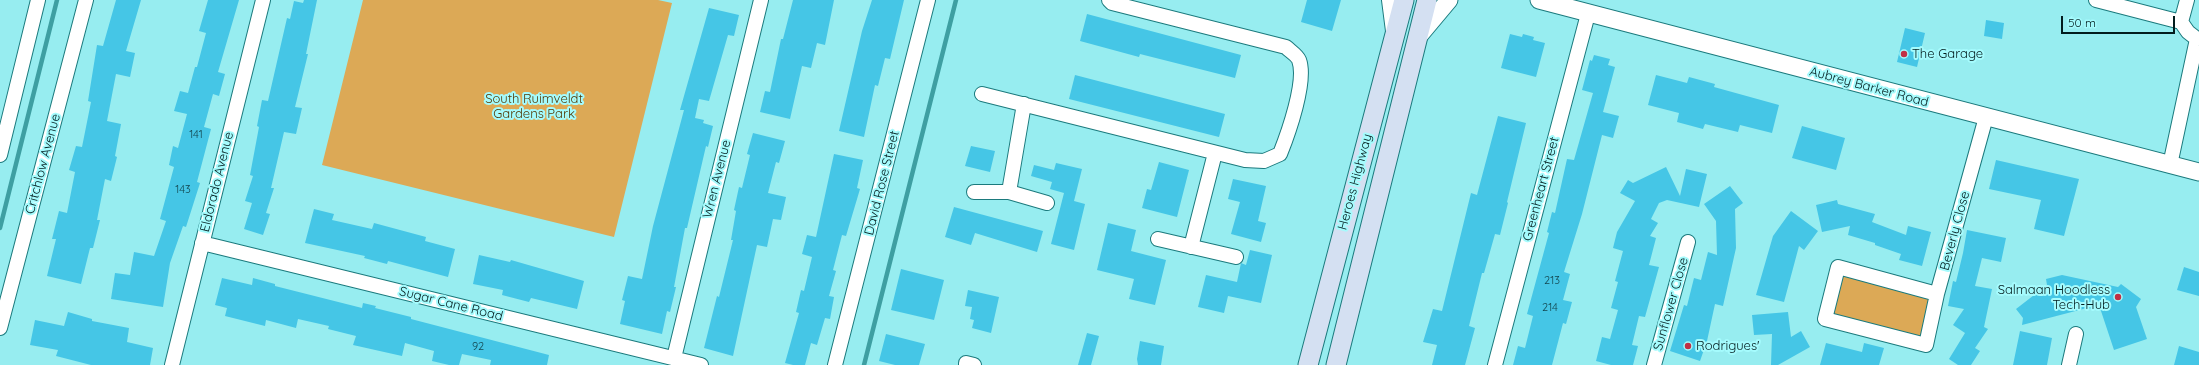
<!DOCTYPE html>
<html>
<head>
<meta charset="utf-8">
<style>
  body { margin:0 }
  #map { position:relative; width:2199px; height:365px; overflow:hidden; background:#97edf0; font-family:Quicksand,sans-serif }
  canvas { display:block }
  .scale { position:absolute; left:2061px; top:16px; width:114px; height:18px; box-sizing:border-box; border:2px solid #021c1d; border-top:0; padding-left:5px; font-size:12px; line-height:14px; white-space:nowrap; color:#021c1d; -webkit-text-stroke:3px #a5fbfd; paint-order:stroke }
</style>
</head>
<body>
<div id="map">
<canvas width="2199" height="365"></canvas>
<div class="scale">50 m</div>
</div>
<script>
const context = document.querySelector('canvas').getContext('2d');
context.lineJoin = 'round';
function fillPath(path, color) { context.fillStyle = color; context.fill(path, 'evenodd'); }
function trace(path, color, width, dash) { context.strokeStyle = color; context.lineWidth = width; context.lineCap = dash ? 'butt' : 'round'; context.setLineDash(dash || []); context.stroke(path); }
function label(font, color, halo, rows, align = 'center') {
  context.font = font + ' Quicksand,sans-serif'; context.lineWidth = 4; context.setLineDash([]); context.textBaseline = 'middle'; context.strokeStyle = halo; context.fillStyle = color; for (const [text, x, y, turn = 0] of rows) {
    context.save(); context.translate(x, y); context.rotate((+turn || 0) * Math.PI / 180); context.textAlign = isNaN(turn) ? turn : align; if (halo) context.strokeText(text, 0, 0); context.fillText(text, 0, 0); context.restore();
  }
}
fillPath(new Path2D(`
  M 363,0 L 658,0 L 672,3 L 614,237 L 322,165 Z
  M 1843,274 L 1932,297 L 1922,337 L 1833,314 Z`), '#dca956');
trace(new Path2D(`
  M 0,228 L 57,0
  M 864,365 L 956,0`), '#3e9fa2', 4.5);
fillPath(new Path2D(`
  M 116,0 L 141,0 L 126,51 L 135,53 L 130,77 L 116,74 L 107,121 L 121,124 L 115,156 L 117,157 L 111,181 L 105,179 L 97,220 L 100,220 L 93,248 L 90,248 L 81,284 L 47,276 L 56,239 L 52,239 L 59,211 L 67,213 L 75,172 L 69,170 L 76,146 L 82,147 L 91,102 L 88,101 L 97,45 L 103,46 Z
  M 208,0 L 239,0 L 218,72 L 225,74 L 219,96 L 213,94 L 204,127 L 211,129 L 197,182 L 200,183 L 186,227 L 183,226 L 170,263 L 163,307 L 111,299 L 115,273 L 130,275 L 134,252 L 154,256 L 166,221 L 160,219 L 174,167 L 169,165 L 173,146 L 178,148 L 187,114 L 174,111 L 180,91 L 188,93 L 195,67 L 197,67 L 206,33 L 199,31 Z
  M 304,0 L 317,0 L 306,54 L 308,54 L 295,107 L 302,108 L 296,134 L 284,132 L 271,188 L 274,188 L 266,213 L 270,214 L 263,235 L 244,229 L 252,203 L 245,201 L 253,176 L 250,175 L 259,127 L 257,126 L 262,100 L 268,101 L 287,18 L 290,19 L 294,1 L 303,3 Z
  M 793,0 L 834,0 L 825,45 L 817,43 L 811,68 L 802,66 L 790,119 L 760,112 L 765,91 L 770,92 L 781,39 L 783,39 Z
  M 872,0 L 904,0 L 890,59 L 885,58 L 878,86 L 875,85 L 864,137 L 839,131 L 862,31 Z
  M 1307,0 L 1341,0 L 1332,31 L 1301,22 Z
  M 709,8 L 739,15 L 734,36 L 728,35 L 709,101 L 699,99 L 695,118 L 704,120 L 703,123 L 713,126 L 708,147 L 706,146 L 687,228 L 685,228 L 674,287 L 676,287 L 670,312 L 667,311 L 662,334 L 620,324 L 625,301 L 622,300 L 628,276 L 642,279 L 653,226 L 684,110 L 680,110 Z
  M 1087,14 L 1241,55 L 1235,78 L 1140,54 L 1139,57 L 1080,41 Z
  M 1986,20 L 2004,23 L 2002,39 L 1984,36 Z
  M 1905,28 L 1925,33 L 1917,67 L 1897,62 Z
  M 1510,34 L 1522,37 L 1523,34 L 1534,37 L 1533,40 L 1545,43 L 1536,77 L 1501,68 Z
  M 1594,55 L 1610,59 L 1608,65 L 1615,67 L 1603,112 L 1619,116 L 1613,138 L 1602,135 L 1582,214 L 1564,272 L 1570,274 L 1563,300 L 1572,302 L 1566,324 L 1563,323 L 1552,365 L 1513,365 L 1518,346 L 1525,348 L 1533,316 L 1527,314 L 1549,233 L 1547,232 L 1552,212 L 1555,213 L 1567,159 L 1574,160 L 1593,93 L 1582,90 L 1590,60 L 1592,61 Z
  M 1075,75 L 1225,114 L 1219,137 L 1069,99 Z
  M 1656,75 L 1687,83 L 1689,77 L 1715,84 L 1714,87 L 1779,105 L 1772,133 L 1740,125 L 1738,132 L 1705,124 L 1703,129 L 1677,122 L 1679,113 L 1648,105 Z
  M 1498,116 L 1526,123 L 1507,202 L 1508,203 L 1500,235 L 1495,234 L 1484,273 L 1482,273 L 1469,326 L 1475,328 L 1465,365 L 1432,365 L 1437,345 L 1423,342 L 1433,309 L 1442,311 L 1471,193 L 1477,195 Z
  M 1802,126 L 1845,138 L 1836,170 L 1792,158 Z
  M 753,133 L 785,141 L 779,163 L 776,162 L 768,193 L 786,197 L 781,220 L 773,219 L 767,247 L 757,245 L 733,356 L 704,348 L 717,296 L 719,297 L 733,240 L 731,240 L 736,211 L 734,210 L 739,187 L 742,188 L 750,155 L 747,154 Z
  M 971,146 L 995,151 L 990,172 L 965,166 Z
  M 834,154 L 863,160 L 857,188 L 860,189 L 846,236 L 842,235 L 833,270 L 836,271 L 829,296 L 834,297 L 830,319 L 825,318 L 817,345 L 811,343 L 805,365 L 793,365 L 785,363 L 799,313 L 796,312 L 801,290 L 804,291 L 812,257 L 802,254 L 807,235 L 816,237 Z
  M 1996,160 L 2079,179 L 2064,236 L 2034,229 L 2041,200 L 1989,189 Z
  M 1159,162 L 1189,170 L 1177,217 L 1142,208 L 1147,189 L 1151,190 Z
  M 1056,163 L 1082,169 L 1074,201 L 1085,204 L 1074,250 L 1051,244 L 1064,193 L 1050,189 L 1052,182 L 1031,176 L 1034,165 L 1054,170 Z
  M 1666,167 L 1680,196 L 1686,169 L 1707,174 L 1699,207 L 1667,200 L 1659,203 L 1651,219 L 1658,223 L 1650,236 L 1656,238 L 1649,265 L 1659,267 L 1645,317 L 1639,316 L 1632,345 L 1638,346 L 1633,365 L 1611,365 L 1596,361 L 1602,337 L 1610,339 L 1618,310 L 1611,308 L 1618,282 L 1615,281 L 1623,251 L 1613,248 L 1617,232 L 1635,201 L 1620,193 L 1628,180 L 1633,183 Z
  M 1233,179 L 1266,186 L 1258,221 L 1266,223 L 1261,242 L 1231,234 L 1240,202 L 1228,199 Z
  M 1730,186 L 1743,203 L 1735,209 L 1736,248 L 1723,306 L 1715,304 L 1707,341 L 1700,361 L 1670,351 L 1684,305 L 1687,306 L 1694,278 L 1701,280 L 1708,252 L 1717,255 L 1716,221 L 1704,204 Z
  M 1837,200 L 1838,204 L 1875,214 L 1872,222 L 1906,235 L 1908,226 L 1931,232 L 1922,266 L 1899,260 L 1901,254 L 1875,245 L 1875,243 L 1848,235 L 1850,226 L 1822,232 L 1816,205 Z
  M 954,207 L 1043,231 L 1037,252 L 975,233 L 971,245 L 945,237 Z
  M 314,209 L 334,214 L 332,220 L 372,229 L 374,223 L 426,237 L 425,241 L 455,249 L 448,277 L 388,261 L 387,264 L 364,258 L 365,256 L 305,243 Z
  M 1791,211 L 1818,231 L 1804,250 L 1799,246 L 1784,302 L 1756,295 L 1773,236 Z
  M 1108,223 L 1136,230 L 1131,251 L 1166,260 L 1155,305 L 1129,299 L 1134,279 L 1097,270 Z
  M 1967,230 L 2006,238 L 2001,262 L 1982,258 L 1975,286 L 1992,289 L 1984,327 L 1988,329 L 1975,348 L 1980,351 L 1971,365 L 1958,365 L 1949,359 L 1965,333 L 1953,325 L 1964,309 L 1948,306 L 1953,281 L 1956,282 L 1963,253 Z
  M 1250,250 L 1272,255 L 1261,303 L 1228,296 L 1224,313 L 1198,307 L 1206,275 L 1237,282 L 1241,263 L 1246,265 Z
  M 479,255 L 510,262 L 511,260 L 584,281 L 577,309 L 531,298 L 529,302 L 502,295 L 503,290 L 473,284 Z
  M 2184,267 L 2199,272 L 2199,296 L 2177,290 Z
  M 901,269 L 944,280 L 934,320 L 891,310 Z
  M 2062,275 L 2118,287 L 2121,284 L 2141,299 L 2136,307 L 2147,339 L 2114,350 L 2101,311 L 2087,308 L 2022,325 L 2023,318 L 2016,309 L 2047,285 L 2046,279 Z
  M 222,278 L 252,285 L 253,278 L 275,284 L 275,286 L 362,308 L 363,303 L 376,306 L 375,308 L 411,317 L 411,319 L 549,355 L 547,365 L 490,365 L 491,360 L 462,354 L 459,365 L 449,365 L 432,361 L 434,351 L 405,343 L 402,356 L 353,345 L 356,336 L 328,329 L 329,326 L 298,319 L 296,328 L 266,320 L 265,326 L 225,316 L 227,308 L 215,305 Z
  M 968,290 L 999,297 L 991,333 L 972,328 L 974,320 L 970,319 L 972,307 L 965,306 Z
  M 68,312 L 92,319 L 92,321 L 129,328 L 127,342 L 153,348 L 150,365 L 91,365 L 56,356 L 58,350 L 30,345 L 35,320 L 64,326 Z
  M 1788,312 L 1791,337 L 1801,331 L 1810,347 L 1778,365 L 1771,365 L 1772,334 L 1754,335 L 1752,315 Z
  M 2020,331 L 2052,338 L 2047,365 L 2013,365 Z
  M 1087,333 L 1099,336 L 1091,365 L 1078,365 Z
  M 886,334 L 925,344 L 919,365 L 895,365 L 879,361 Z
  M 1140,341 L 1164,346 L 1161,365 L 1138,365 L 1137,359 Z
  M 1826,343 L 1862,352 L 1864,343 L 1884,348 L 1879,365 L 1820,365 Z
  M 2179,346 L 2199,352 L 2199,365 L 2174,365 Z`), '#45c6e6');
const minor = new Path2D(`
  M 1389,0 L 1393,31
  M 2096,0 L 2181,22
  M 2187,0 L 2181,22 L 2188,32 L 2197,39
  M 982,94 L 1245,160 L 1264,161 L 1280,154 C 1288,134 1307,81 1299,60 C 1297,55 1290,51 1286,47 L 1112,3 L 1109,0
  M 0,155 L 38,0
  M 2170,165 L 2197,39
  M 974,192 L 1009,192 L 1047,203
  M 1009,192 L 1024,104
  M 1158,239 L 1236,257
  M 202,243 L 701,365
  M 1191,247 L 1215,153
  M 1937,294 L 1838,267 L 1825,319 L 1926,345 L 1937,294 L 1986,117
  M 0,328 L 86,0
  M 674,358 L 761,0
  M 172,365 L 263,0
  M 835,365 L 928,0
  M 966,365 L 966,363 L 974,365
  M 1495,365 L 1588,14
  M 1654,365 L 1688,242
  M 2069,365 L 2076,334`);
const tertiary = new Path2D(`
  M 1539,0 L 2199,172
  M 1418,37 L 1449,0`);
const secondary = new Path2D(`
  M 1308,365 L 1404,0
  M 1336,365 L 1427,0`);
trace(minor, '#1b7a7d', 16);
trace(tertiary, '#1b7a7d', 19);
trace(secondary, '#1b7a7d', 21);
trace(minor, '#fff', 14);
trace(tertiary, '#fff', 17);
trace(secondary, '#d4e0f2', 19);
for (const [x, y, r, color] of [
  [1904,54,4,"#c02f45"],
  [2118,297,4,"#c02f45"],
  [1688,346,4,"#c02f45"]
]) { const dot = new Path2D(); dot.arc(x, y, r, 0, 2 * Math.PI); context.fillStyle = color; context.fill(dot); trace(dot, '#a5fbfd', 1.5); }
label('11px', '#13464f', null, [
  ["141",196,135],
  ["143",183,190],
  ["213",1552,281],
  ["214",1550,308],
  ["92",478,347]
]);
label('13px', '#021c1d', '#a5fbfd', [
  ["The Garage",1912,54],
  ["Salmaan Hoodless",2110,290,"right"],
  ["Tech-Hub",2110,305,"right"],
  ["Rodrigues'",1696,346]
], 'left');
label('13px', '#021c1d', '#a5fbfd', [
  ["Aubrey Barker Road",1869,87,15],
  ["Critchlow Avenue",43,164,-75],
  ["Wren Avenue",717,179,-76],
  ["Eldorado Avenue",217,182,-76],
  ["Heroes Highway",1355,182,-75],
  ["David Rose Street",882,183,-76],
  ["Greenheart Street",1541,189,-75],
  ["Beverly Close",1955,231,-75],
  ["Sugar Cane Road",451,304,14],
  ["Sunflower Close",1671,304,-74]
]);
label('13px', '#523805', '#a5fbfd', [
  ["South Ruimveldt",534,99],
  ["Gardens Park",534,114]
]);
</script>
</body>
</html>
